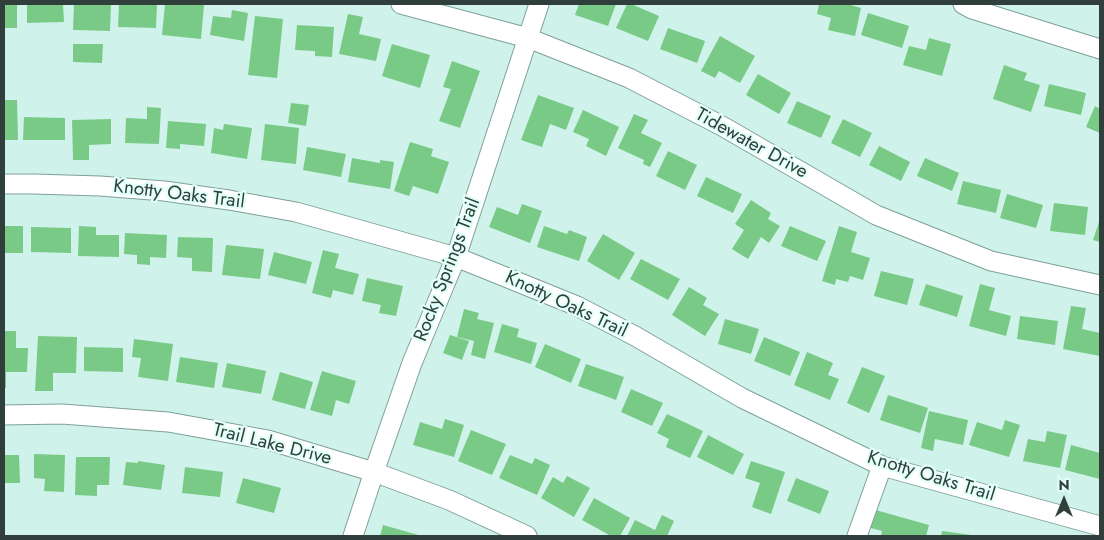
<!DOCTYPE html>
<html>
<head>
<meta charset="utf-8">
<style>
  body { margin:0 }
  #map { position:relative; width:1104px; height:540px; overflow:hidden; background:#cff3eb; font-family:Jost,sans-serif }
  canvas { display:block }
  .frame { position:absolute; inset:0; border:5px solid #303f3b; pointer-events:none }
  .north { position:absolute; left:1039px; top:475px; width:50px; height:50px; -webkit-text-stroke:4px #e2fff8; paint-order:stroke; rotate:0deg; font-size:14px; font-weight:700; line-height:20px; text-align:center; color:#303f3b }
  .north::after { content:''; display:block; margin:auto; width:18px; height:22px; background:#303f3b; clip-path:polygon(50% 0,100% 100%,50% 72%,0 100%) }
</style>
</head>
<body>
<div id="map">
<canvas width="1104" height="540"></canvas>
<div class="frame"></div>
<div class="north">N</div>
</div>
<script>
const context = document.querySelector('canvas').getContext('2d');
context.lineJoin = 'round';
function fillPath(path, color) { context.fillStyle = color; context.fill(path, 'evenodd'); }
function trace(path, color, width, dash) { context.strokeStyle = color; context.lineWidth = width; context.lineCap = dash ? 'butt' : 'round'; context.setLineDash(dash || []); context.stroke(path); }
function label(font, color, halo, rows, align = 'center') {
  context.font = font + ' Jost,sans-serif'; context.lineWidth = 4.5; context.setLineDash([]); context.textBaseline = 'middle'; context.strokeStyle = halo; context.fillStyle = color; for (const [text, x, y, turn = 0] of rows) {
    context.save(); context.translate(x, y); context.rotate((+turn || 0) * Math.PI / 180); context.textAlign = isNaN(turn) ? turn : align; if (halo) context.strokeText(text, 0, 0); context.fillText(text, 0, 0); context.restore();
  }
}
fillPath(new Path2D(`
  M 4,4 L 17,4 L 17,28 L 4,28 Z
  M 27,4 L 63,4 L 64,22 L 27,23 Z
  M 74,4 L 111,4 L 110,31 L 73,30 Z
  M 119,4 L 157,4 L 156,28 L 118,27 Z
  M 165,4 L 204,5 L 201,39 L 162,35 Z
  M 579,4 L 616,4 L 608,26 L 575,15 Z
  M 627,4 L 631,4 L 659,16 L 648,41 L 616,28 Z
  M 819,4 L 847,4 L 861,8 L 855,36 L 828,30 L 831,18 L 817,14 Z
  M 232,10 L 248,13 L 244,41 L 210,35 L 213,16 L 231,18 Z
  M 868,13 L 909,26 L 902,48 L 861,35 Z
  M 348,14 L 363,17 L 359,34 L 381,39 L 376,61 L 339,54 Z
  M 255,16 L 283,19 L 277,78 L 248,75 Z
  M 297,25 L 334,27 L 332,57 L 315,56 L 315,51 L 295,50 Z
  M 668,28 L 705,41 L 697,63 L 660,49 Z
  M 720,36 L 755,56 L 740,83 L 719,71 L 715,78 L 701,71 Z
  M 929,38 L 951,44 L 942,76 L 903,65 L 909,46 L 926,50 Z
  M 73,44 L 103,44 L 102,63 L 73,62 Z
  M 392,44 L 430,55 L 420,88 L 382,76 Z
  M 452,61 L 480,71 L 460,128 L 439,121 L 451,89 L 443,87 Z
  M 1004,65 L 1027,73 L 1024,80 L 1040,85 L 1031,112 L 993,99 Z
  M 758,74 L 791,93 L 779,114 L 746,95 Z
  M 1049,84 L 1086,93 L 1081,115 L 1044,106 Z
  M 538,95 L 574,108 L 566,130 L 550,124 L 542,147 L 521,140 Z
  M 5,100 L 17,100 L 18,140 L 4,140 Z
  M 797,101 L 831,116 L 821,138 L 787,123 Z
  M 291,103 L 309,105 L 306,126 L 288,123 Z
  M 1095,106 L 1100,109 L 1100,133 L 1086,127 Z
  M 147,107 L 161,108 L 159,144 L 125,143 L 126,118 L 147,119 Z
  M 583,110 L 619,127 L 606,156 L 586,146 L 589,139 L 573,132 Z
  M 634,114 L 648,120 L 641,133 L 662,143 L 650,167 L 643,164 L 644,160 L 618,148 Z
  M 24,117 L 65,118 L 65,140 L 23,140 Z
  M 111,119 L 111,144 L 89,145 L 89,160 L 73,160 L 72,120 Z
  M 843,119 L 872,133 L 860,157 L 831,143 Z
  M 168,121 L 206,124 L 204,146 L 180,144 L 180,149 L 166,148 Z
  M 224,124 L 252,128 L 247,159 L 211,153 L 214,128 L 223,130 Z
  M 265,124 L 299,128 L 296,164 L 261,160 Z
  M 410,142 L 433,149 L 431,156 L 449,162 L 438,194 L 413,186 L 409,196 L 394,191 Z
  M 879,146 L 910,162 L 901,181 L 869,165 Z
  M 307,147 L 346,154 L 341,177 L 303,170 Z
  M 668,151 L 697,165 L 685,190 L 656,176 Z
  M 352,158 L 380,163 L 380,160 L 394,162 L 390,189 L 348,182 Z
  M 925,158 L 959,173 L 952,191 L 917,176 Z
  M 706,177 L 742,194 L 733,213 L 697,196 Z
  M 963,181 L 1001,190 L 996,213 L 957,204 Z
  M 1007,194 L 1043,205 L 1036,228 L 1000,218 Z
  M 751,200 L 771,213 L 768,219 L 780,226 L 769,243 L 761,237 L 748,259 L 732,249 L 744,230 L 735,224 Z
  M 1054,203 L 1088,207 L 1085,235 L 1050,231 Z
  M 522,204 L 542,211 L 530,243 L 489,227 L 497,207 L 518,215 Z
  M 1100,219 L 1100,242 L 1093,240 Z
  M 4,226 L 23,226 L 23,253 L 4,253 Z
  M 79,226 L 96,227 L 96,235 L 119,235 L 119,257 L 78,256 Z
  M 544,226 L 567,234 L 569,230 L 587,237 L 579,261 L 537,247 Z
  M 790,226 L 826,241 L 817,261 L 781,246 Z
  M 839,226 L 857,232 L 851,252 L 870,258 L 863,280 L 850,276 L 848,282 L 836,279 L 835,285 L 822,281 Z
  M 31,227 L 71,228 L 71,253 L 31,252 Z
  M 125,233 L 167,235 L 166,258 L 150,257 L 150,265 L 137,264 L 137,255 L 124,254 Z
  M 603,234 L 635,253 L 619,280 L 587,261 Z
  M 178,237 L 213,238 L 212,272 L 192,271 L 192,258 L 177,257 Z
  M 226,245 L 264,249 L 260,279 L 222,275 Z
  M 323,250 L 339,254 L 335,268 L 359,274 L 353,295 L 333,290 L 331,298 L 312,293 Z
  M 274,252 L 312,262 L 306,284 L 268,275 Z
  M 641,259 L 680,279 L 668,300 L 630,279 Z
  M 881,271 L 914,279 L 907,305 L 874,296 Z
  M 367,278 L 403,286 L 396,316 L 379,313 L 381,305 L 362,301 Z
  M 926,284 L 963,296 L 957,317 L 919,305 Z
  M 980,284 L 995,288 L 989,310 L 1011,316 L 1006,336 L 969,326 Z
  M 689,287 L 707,298 L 703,305 L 719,314 L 705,336 L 672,315 Z
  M 1071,306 L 1086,308 L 1082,329 L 1100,333 L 1100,356 L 1063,349 Z
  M 464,309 L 479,313 L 477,319 L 494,323 L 485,359 L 471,355 L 474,341 L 457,337 Z
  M 1020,316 L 1058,321 L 1055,345 L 1017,339 Z
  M 725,319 L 759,329 L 751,354 L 718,344 Z
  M 502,324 L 519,329 L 517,337 L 537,343 L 531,364 L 494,352 Z
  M 4,331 L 16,331 L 16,348 L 28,348 L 27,372 L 6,372 L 6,388 L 4,388 Z
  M 450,335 L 469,341 L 462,360 L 443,353 Z
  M 38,336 L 77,337 L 76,373 L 53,373 L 53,391 L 35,391 Z
  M 764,337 L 800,352 L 790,376 L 754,361 Z
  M 134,339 L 173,344 L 168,381 L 138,377 L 141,358 L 132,357 Z
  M 545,344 L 581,359 L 571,383 L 535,367 Z
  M 84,347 L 123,348 L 123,372 L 84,371 Z
  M 807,352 L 833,363 L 828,375 L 839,379 L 830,400 L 794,385 Z
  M 180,357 L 218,363 L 214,388 L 176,382 Z
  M 227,363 L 266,371 L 261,394 L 222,387 Z
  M 586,364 L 624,377 L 616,400 L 578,386 Z
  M 862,367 L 885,376 L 869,413 L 847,403 Z
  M 322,371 L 356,381 L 349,404 L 336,400 L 332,416 L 310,410 Z
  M 280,372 L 313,382 L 305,409 L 272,400 Z
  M 631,389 L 663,403 L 652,426 L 621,412 Z
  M 888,395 L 928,408 L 920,433 L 880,420 Z
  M 929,411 L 968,420 L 963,445 L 935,439 L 933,451 L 921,448 Z
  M 667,414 L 703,431 L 690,458 L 666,447 L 669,439 L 657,433 Z
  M 445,419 L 464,425 L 454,457 L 413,445 L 420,422 L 442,429 Z
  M 1005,420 L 1020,425 L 1009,457 L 969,445 L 977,422 L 1002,430 Z
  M 471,430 L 506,444 L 492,475 L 458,461 Z
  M 1047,431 L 1067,435 L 1060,468 L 1023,461 L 1028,439 L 1045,442 Z
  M 708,435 L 744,454 L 733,475 L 697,457 Z
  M 1071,445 L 1100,453 L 1100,479 L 1065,470 Z
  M 34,454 L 65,455 L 64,492 L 44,491 L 45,479 L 34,478 Z
  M 4,455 L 19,455 L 20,483 L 4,483 Z
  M 510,455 L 532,464 L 535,458 L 550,465 L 537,495 L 499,478 Z
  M 76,457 L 110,457 L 109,485 L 97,485 L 97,496 L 75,495 Z
  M 138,461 L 165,465 L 161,490 L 123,485 L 126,462 L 138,463 Z
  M 751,461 L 785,472 L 771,514 L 752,507 L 760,483 L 745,478 Z
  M 185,467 L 223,472 L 220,497 L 182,493 Z
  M 567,476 L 590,488 L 574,517 L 541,498 L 553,477 L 563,483 Z
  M 243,478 L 281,488 L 274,513 L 236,503 Z
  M 796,478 L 829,491 L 820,514 L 787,501 Z
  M 594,498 L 630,518 L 620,536 L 611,536 L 582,520 Z
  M 872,509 L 929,525 L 926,536 L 881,536 L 882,531 L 867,527 Z
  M 662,515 L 674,521 L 667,536 L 627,536 L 635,520 L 655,530 Z
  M 383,525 L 422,536 L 380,536 Z
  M 942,531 L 971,535 L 971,536 L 941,536 Z`), '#79ca87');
const minor = new Path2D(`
  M 401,4 L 528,38 L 629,78 L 722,126 L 876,215 L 991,261 L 1100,285
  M 963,4 L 972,9 L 1100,49
  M 4,184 L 33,184 L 100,186 L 164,191 L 229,200 L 296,212 L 456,257 L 577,306 L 635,336 L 742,398 L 882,466 L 1100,526
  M 4,415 L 62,414 L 168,422 L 268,440 L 374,472 L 449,500 L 527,536
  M 353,536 L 374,472 L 412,363 L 456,257 L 539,4
  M 857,536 L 882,466`);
trace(minor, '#7ea098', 21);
trace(minor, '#fff', 19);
label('19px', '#303f3b', '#e2fff8', [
  ["Tidewater Drive",751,144,29],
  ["Knotty Oaks Trail",179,195,7],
  ["Rocky Springs Trail",448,270,-69],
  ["Knotty Oaks Trail",566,305,25],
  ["Trail Lake Drive",272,445,14],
  ["Knotty Oaks Trail",931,477,17]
]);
</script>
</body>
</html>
